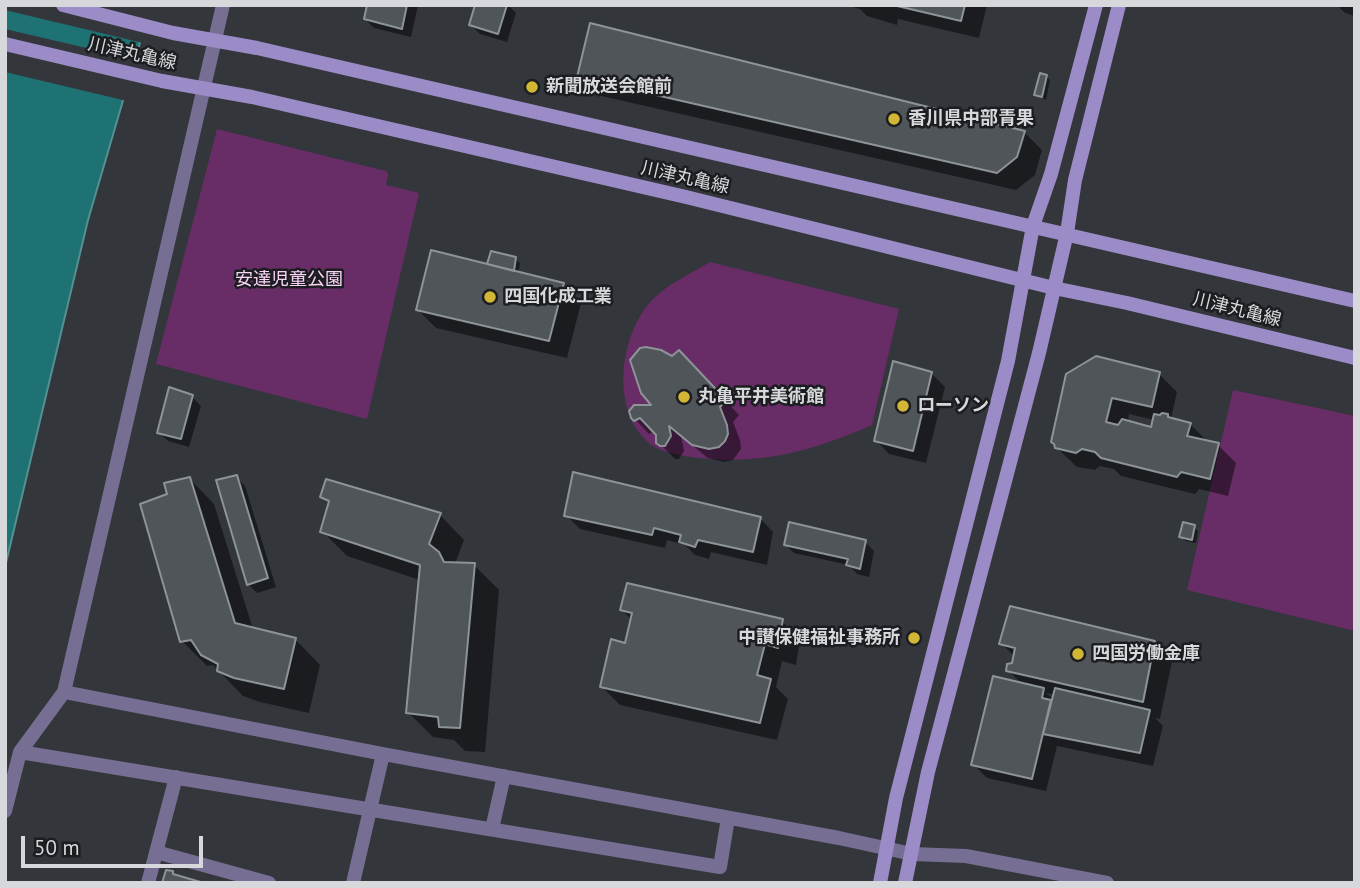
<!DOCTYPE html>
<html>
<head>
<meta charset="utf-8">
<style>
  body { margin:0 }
  #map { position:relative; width:1360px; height:888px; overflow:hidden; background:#33363b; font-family:"PT Sans",sans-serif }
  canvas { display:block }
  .frame { position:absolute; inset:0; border:7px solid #d6d8db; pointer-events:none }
  .scale { position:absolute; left:21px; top:836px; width:182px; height:32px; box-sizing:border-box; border:4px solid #d6d8db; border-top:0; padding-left:9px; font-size:21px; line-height:24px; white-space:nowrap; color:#d6d8db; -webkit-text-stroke:5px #1c1d20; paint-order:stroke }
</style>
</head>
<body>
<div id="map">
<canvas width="1360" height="888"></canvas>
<div class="frame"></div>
<div class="scale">50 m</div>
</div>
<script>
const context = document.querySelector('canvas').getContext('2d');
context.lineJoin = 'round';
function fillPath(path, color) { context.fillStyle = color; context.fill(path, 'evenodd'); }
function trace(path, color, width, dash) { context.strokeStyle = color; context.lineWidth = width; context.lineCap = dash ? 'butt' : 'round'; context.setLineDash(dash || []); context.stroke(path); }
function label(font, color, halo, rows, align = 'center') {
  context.font = font + ' "PT Sans","Noto Sans JP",sans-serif'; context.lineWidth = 5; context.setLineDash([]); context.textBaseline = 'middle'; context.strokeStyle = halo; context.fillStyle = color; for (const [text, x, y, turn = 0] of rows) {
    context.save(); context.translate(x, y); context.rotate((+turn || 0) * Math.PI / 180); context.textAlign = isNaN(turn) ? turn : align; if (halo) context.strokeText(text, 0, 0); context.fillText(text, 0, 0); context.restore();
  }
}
fillPath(new Path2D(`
  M 217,129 L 386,171 L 388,174 L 386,185 L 419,193 L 367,419 L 156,364 Z
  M 710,262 L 899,309 L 872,425 C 810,452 759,466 691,457 C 680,455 665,453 655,447 C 609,418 618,336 652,300 C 668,284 691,273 710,262 Z
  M 1233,390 L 1355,416 L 1355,631 L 1187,590 Z`), '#682d66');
const water = new Path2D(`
  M 5,5 L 151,5 L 88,220 L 5,567 Z`);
fillPath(water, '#1e7273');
trace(water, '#559192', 2);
fillPath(new Path2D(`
  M 5,5 L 154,5 L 143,43 L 5,10 Z
  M 5,29 L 138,60 L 127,101 L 5,72 Z`), '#33363b');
fillPath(new Path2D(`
  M 369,5 L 418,5 L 411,37 L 374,28 L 365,19 Z
  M 477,5 L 508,5 L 516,13 L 507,42 L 480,34 L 471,25 Z
  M 845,5 L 987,5 L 979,38 L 898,19 L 897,25 L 867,16 L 860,9 Z
  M 1337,5 L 1355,5 L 1355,16 L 1345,13 Z
  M 1046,76 L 1050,80 L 1046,100 L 1036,94 Z
  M 579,77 L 1024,132 L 1042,150 L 1035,175 L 1016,190 L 597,95 Z
  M 515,259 L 520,263 L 518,274 L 563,285 L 581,303 L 567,358 L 436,328 L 418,310 L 493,267 Z
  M 693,366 L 739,415 L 733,422 L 740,440 L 741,449 L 733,460 L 724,462 L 708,458 L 681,436 L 684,451 L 679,459 L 675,459 L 658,442 L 658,434 L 655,431 L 649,434 L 636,420 L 655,407 Z
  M 931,373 L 945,387 L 926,463 L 889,454 L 876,440 Z
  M 1159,374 L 1177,392 L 1171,419 L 1190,424 L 1209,443 L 1218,445 L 1236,463 L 1228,496 L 1199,489 L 1195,494 L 1121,476 L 1114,469 L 1100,466 L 1095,470 L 1077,467 L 1058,449 L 1067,375 ZM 1129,414 L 1154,420 L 1152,429 L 1128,422 Z
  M 192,397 L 201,406 L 189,447 L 168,441 L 158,432 Z
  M 236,477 L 245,486 L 276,587 L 257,593 L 248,584 Z
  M 190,479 L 214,504 L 253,629 L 296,640 L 320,665 L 309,713 L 260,702 L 243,696 L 213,665 L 207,666 L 182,641 L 170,496 Z
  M 322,497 L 440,515 L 464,540 L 455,564 L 474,565 L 499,590 L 485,752 L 465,751 L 454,740 L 433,737 L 408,712 L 420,580 L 347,556 L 322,531 L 330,505 Z
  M 566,515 L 760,518 L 773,532 L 767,565 L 711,552 L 709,559 L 695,555 L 685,545 L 667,540 L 665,548 L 580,529 Z
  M 1194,527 L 1198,531 L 1196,543 L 1185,541 L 1181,537 Z
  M 865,542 L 874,551 L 869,577 L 857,574 L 849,565 L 794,553 L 785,544 Z
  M 622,610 L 782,621 L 800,639 L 796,665 L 782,661 L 776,687 L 788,699 L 777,740 L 620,705 L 602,687 L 626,645 L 632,620 Z
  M 1001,643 L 1154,643 L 1172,661 L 1160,719 L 1155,718 L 1163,726 L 1153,766 L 1057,746 L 1046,791 L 987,778 L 973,764 L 1023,685 L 1008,670 L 1014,665 L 1015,657 ZM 1046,693 L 1055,695 L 1053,700 L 1051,697 Z`), '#0007');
const building = new Path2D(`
  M 367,5 L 407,5 L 402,29 L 364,19 Z
  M 475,5 L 507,5 L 498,34 L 469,25 Z
  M 893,5 L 965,5 L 961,21 Z
  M 590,23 L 1025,131 L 1017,157 L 997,173 L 577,77 Z
  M 1040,73 L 1047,75 L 1042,97 L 1034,95 Z
  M 431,250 L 564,283 L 549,341 L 416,310 Z
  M 491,251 L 516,257 L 514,271 L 487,264 Z
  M 646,347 L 661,350 L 672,356 L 679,350 L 726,400 L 720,407 L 727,425 L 728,434 L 725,441 L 719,447 L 709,449 L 692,445 L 669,426 L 671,436 L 665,446 L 660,446 L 656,443 L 656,435 L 640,418 L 634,421 L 631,418 L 629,411 L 634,405 L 651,405 L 641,393 L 630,360 L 640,348 Z
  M 1096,356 L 1160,372 L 1152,407 L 1112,398 L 1106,422 L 1118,425 L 1122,419 L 1151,427 L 1154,414 L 1160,415 L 1162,413 L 1168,414 L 1168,417 L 1191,423 L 1187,436 L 1219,443 L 1210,479 L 1181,472 L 1177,477 L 1101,458 L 1095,452 L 1082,449 L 1076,453 L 1055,448 L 1054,444 L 1051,442 L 1066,374 Z
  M 893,361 L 932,372 L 913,451 L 874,441 Z
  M 169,387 L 193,395 L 181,439 L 157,433 Z
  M 573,472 L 761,517 L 753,552 L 698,540 L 695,547 L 679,542 L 681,535 L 654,528 L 652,535 L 564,516 Z
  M 237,475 L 268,578 L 247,585 L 216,480 Z
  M 190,477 L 235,623 L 296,638 L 284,689 L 234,678 L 217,671 L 218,664 L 201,655 L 191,640 L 180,642 L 140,504 L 167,494 L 164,483 Z
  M 326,479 L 441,513 L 429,544 L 439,552 L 444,562 L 475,563 L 460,728 L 439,727 L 438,717 L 406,713 L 420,565 L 320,532 L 329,501 L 320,497 Z
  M 789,522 L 866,540 L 860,569 L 846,565 L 848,559 L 784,545 Z
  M 1183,522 L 1195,525 L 1192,540 L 1179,537 Z
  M 627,583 L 783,619 L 778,648 L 765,644 L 757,675 L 771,679 L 760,723 L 600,687 L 611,639 L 625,643 L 632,613 L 620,610 Z
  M 1010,606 L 1155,641 L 1143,702 L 1006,671 L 1007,664 L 1012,663 L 1015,648 L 999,644 Z
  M 993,676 L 1044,688 L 1042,698 L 1051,700 L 1032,779 L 971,765 Z
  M 1055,688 L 1150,710 L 1140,753 L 1043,734 Z
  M 166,870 L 173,871 L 173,874 L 204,883 L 162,883 Z`);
fillPath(building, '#4f5559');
trace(building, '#8d9497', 2);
trace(new Path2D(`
  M 64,692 L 383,754 L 839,838 L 912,854 L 966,856 L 1107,883
  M 20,752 L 720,867 L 728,818
  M 5,811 L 20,752 L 64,692 L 223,5
  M 492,829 L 504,776
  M 156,852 L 269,883
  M 148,883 L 176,777
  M 353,883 L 383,754`), '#776e93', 14);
trace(new Path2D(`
  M 63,5 L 173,33 L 257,48 L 1355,301
  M 5,44 L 162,81 L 252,97 L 686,197 L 1054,288 L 1127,303 L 1355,358
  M 880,883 L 896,798 L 1008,361 L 1033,226 L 1051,174 L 1096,5
  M 905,883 L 928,772 L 1039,353 L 1067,233 L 1075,180 L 1119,5`), '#9b8cc7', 14);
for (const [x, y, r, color] of [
  [532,87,7,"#d2b736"],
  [894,119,7,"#d2b736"],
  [490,297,7,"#d2b736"],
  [684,397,7,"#d2b736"],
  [903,406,7,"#d2b736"],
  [914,638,7,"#d2b736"],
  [1078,654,7,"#d2b736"]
]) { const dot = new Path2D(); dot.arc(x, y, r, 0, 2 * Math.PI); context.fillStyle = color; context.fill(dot); trace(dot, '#1c1d20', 2.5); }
label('18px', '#d6d8db', '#1c1d20', [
  ["川津丸亀線",132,54,13],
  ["川津丸亀線",685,178,13],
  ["川津丸亀線",1237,310,14]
]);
label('bold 18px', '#d6d8db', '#1c1d20', [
  ["新聞放送会館前",546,87],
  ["香川県中部青果",908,119],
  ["四国化成工業",504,297],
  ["丸亀平井美術館",698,397],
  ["ローソン",917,406],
  ["中讃保健福祉事務所",900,638,"right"],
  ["四国労働金庫",1092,654]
], 'left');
label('18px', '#f9d3f6', '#1c1d20', [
  ["安達児童公園",289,280]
]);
</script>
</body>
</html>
